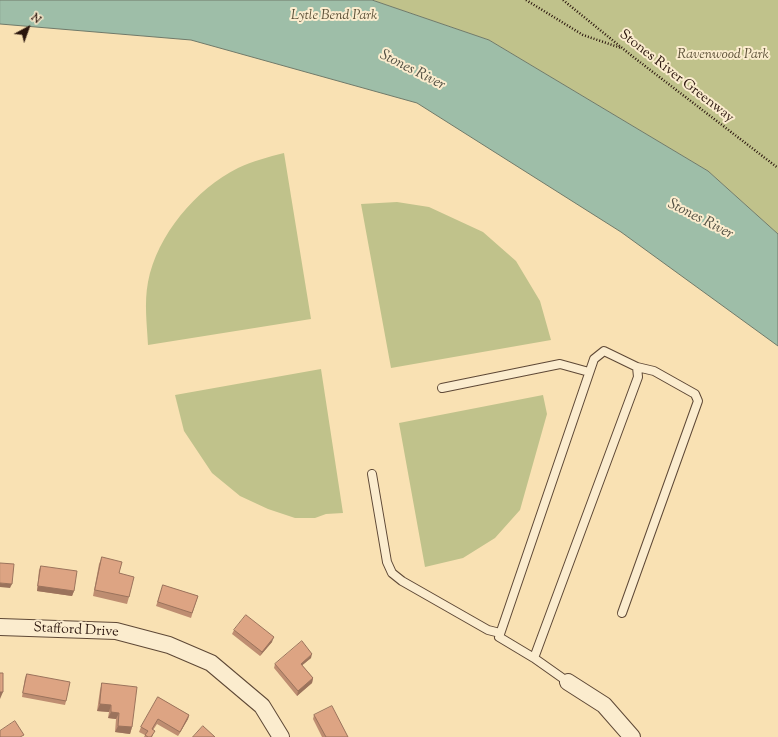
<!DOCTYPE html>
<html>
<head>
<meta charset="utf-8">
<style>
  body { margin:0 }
  #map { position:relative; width:778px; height:737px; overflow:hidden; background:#f9e1b3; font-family:"Sorts Mill Goudy",serif }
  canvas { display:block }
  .north { position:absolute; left:8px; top:8px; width:40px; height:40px; -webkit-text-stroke:3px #fbecce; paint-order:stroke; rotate:41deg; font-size:11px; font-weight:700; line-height:16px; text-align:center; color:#2a150d }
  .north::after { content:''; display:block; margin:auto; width:14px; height:18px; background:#2a150d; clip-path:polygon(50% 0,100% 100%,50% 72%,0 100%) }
</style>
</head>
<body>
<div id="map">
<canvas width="778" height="737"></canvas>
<div class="north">N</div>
</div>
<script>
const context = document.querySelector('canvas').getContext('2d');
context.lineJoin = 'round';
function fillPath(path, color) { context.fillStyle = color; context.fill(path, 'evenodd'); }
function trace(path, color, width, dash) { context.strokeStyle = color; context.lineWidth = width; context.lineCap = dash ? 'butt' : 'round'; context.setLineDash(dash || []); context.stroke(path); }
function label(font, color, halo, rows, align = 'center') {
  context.font = font + ' "Sorts Mill Goudy",serif'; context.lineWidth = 4; context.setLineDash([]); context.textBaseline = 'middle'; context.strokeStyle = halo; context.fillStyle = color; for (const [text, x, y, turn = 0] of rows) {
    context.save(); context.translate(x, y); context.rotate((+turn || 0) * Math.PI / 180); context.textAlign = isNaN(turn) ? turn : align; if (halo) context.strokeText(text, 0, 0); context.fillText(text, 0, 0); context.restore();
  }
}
fillPath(new Path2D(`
  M 372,0 L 778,0 L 778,234 L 708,171 L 489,40 Z
  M 284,153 L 311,319 L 148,345 C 147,324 144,303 148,282 C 157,235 196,189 238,168 C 253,161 268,157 284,153 Z
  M 397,202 L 429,207 L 483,232 L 516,261 L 540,301 L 551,340 L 391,368 L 361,204 Z
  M 321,369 L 343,513 L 326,514 L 315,518 L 295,518 L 268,509 L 240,496 L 212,473 L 184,431 L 175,395 Z
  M 543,395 L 547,414 L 520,510 L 495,538 L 463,558 L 425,567 L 399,423 Z`), '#c0c28b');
const water = new Path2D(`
  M 0,0 L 372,0 L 489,40 L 708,171 L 778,234 L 778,346 L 621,232 L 417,103 L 191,40 L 0,24 Z`);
fillPath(water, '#9ebea8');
trace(water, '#707a6a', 1);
const lane = new Path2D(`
  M 442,388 L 560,364 L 589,372
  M 372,474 L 387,562 L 392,573 L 402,581 L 488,630 L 500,633
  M 622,613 L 698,401 L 695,394 L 654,371 L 637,367
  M 534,658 L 499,637 L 594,359 L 604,351 L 637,367 L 638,377 L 534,658 L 568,682`);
const street = new Path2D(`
  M 0,627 L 116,631 L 169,645 L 211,663 L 262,706 L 281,737
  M 568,682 L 604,705 L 632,737`);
trace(lane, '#5e4836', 10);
trace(street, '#5e4836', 18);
trace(new Path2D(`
  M 526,0 L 583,35 L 621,48
  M 563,0 L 632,56 L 778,168`), '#2a150d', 2.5, [1, 2]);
trace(lane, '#fbecce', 8);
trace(street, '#fbecce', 16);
fillPath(new Path2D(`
  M 102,557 L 119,573 L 129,597 L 127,604 L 93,596 L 99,564 Z
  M 41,566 L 74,591 L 72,596 L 37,591 L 39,570 Z
  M 163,585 L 198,596 L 191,618 L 156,606 Z
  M 234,630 L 272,642 L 260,656 L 232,634 Z
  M 311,658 L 302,665 L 313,678 L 312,683 L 297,696 L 274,668 L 275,664 Z
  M 27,674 L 66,701 L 65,705 L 22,697 L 25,678 Z
  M 102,683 L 132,727 L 130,734 L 115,732 L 116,719 L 108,718 L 109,712 L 97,711 L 100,690 Z
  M 158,697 L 189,715 L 188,719 L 178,736 L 157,724 L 153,730 L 153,735 L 152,737 L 144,737 L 145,735 L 139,732 L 141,727 Z
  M 314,715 L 348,737 L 322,737 L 313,719 Z`), '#be8d71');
fillPath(new Path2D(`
  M 0,583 L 12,584 L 10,588 L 0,587 Z
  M 38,586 L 74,591 L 72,596 L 37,591 Z
  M 274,637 L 272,642 L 260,656 L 262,652 Z
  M 312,654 L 311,658 L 299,668 L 301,664 Z
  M 313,678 L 312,683 L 297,696 L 298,691 Z
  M 0,692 L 3,692 L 0,699 Z
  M 100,704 L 111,705 L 109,712 L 97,711 Z
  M 111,712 L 119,713 L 116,719 L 108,718 Z
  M 189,715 L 188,719 L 178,736 L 180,732 Z
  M 118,726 L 132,727 L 130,734 L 115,732 Z`), '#9b735c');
const building = new Path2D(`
  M 102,557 L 122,562 L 119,573 L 134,577 L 129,597 L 95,590 Z
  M 0,563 L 14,564 L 12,584 L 0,583 Z
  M 41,566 L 77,571 L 74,591 L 38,586 Z
  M 163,585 L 198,596 L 192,613 L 158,602 Z
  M 246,615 L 274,637 L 262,652 L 234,630 Z
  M 302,641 L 312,654 L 301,664 L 313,678 L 298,691 L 275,664 Z
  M 0,673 L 3,673 L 3,692 L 0,692 Z
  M 27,674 L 70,682 L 66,701 L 23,693 Z
  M 102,683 L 137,687 L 132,727 L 118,726 L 119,713 L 111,712 L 111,705 L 100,704 Z
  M 158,697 L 189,715 L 180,732 L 158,719 L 152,729 L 155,731 L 151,737 L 148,737 L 145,735 L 148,731 L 141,727 Z
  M 332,706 L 348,737 L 326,737 L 314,715 Z
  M 15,721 L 24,735 L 20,737 L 0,737 L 0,731 Z
  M 203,726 L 215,737 L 193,737 Z`);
fillPath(building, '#dda483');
trace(building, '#9b735c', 1);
label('italic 14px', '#5e5239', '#fbecce', [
  ["Lytle Bend Park",334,17],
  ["Ravenwood Park",723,56]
]);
label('14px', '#2a150d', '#fbecce', [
  ["Stones River Greenway",676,77,38],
  ["Stafford Drive",76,631,3]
]);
label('italic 15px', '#535043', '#fbecce', [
  ["Stones River",412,71,27],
  ["Stones River",700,220,27]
]);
</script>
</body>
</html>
